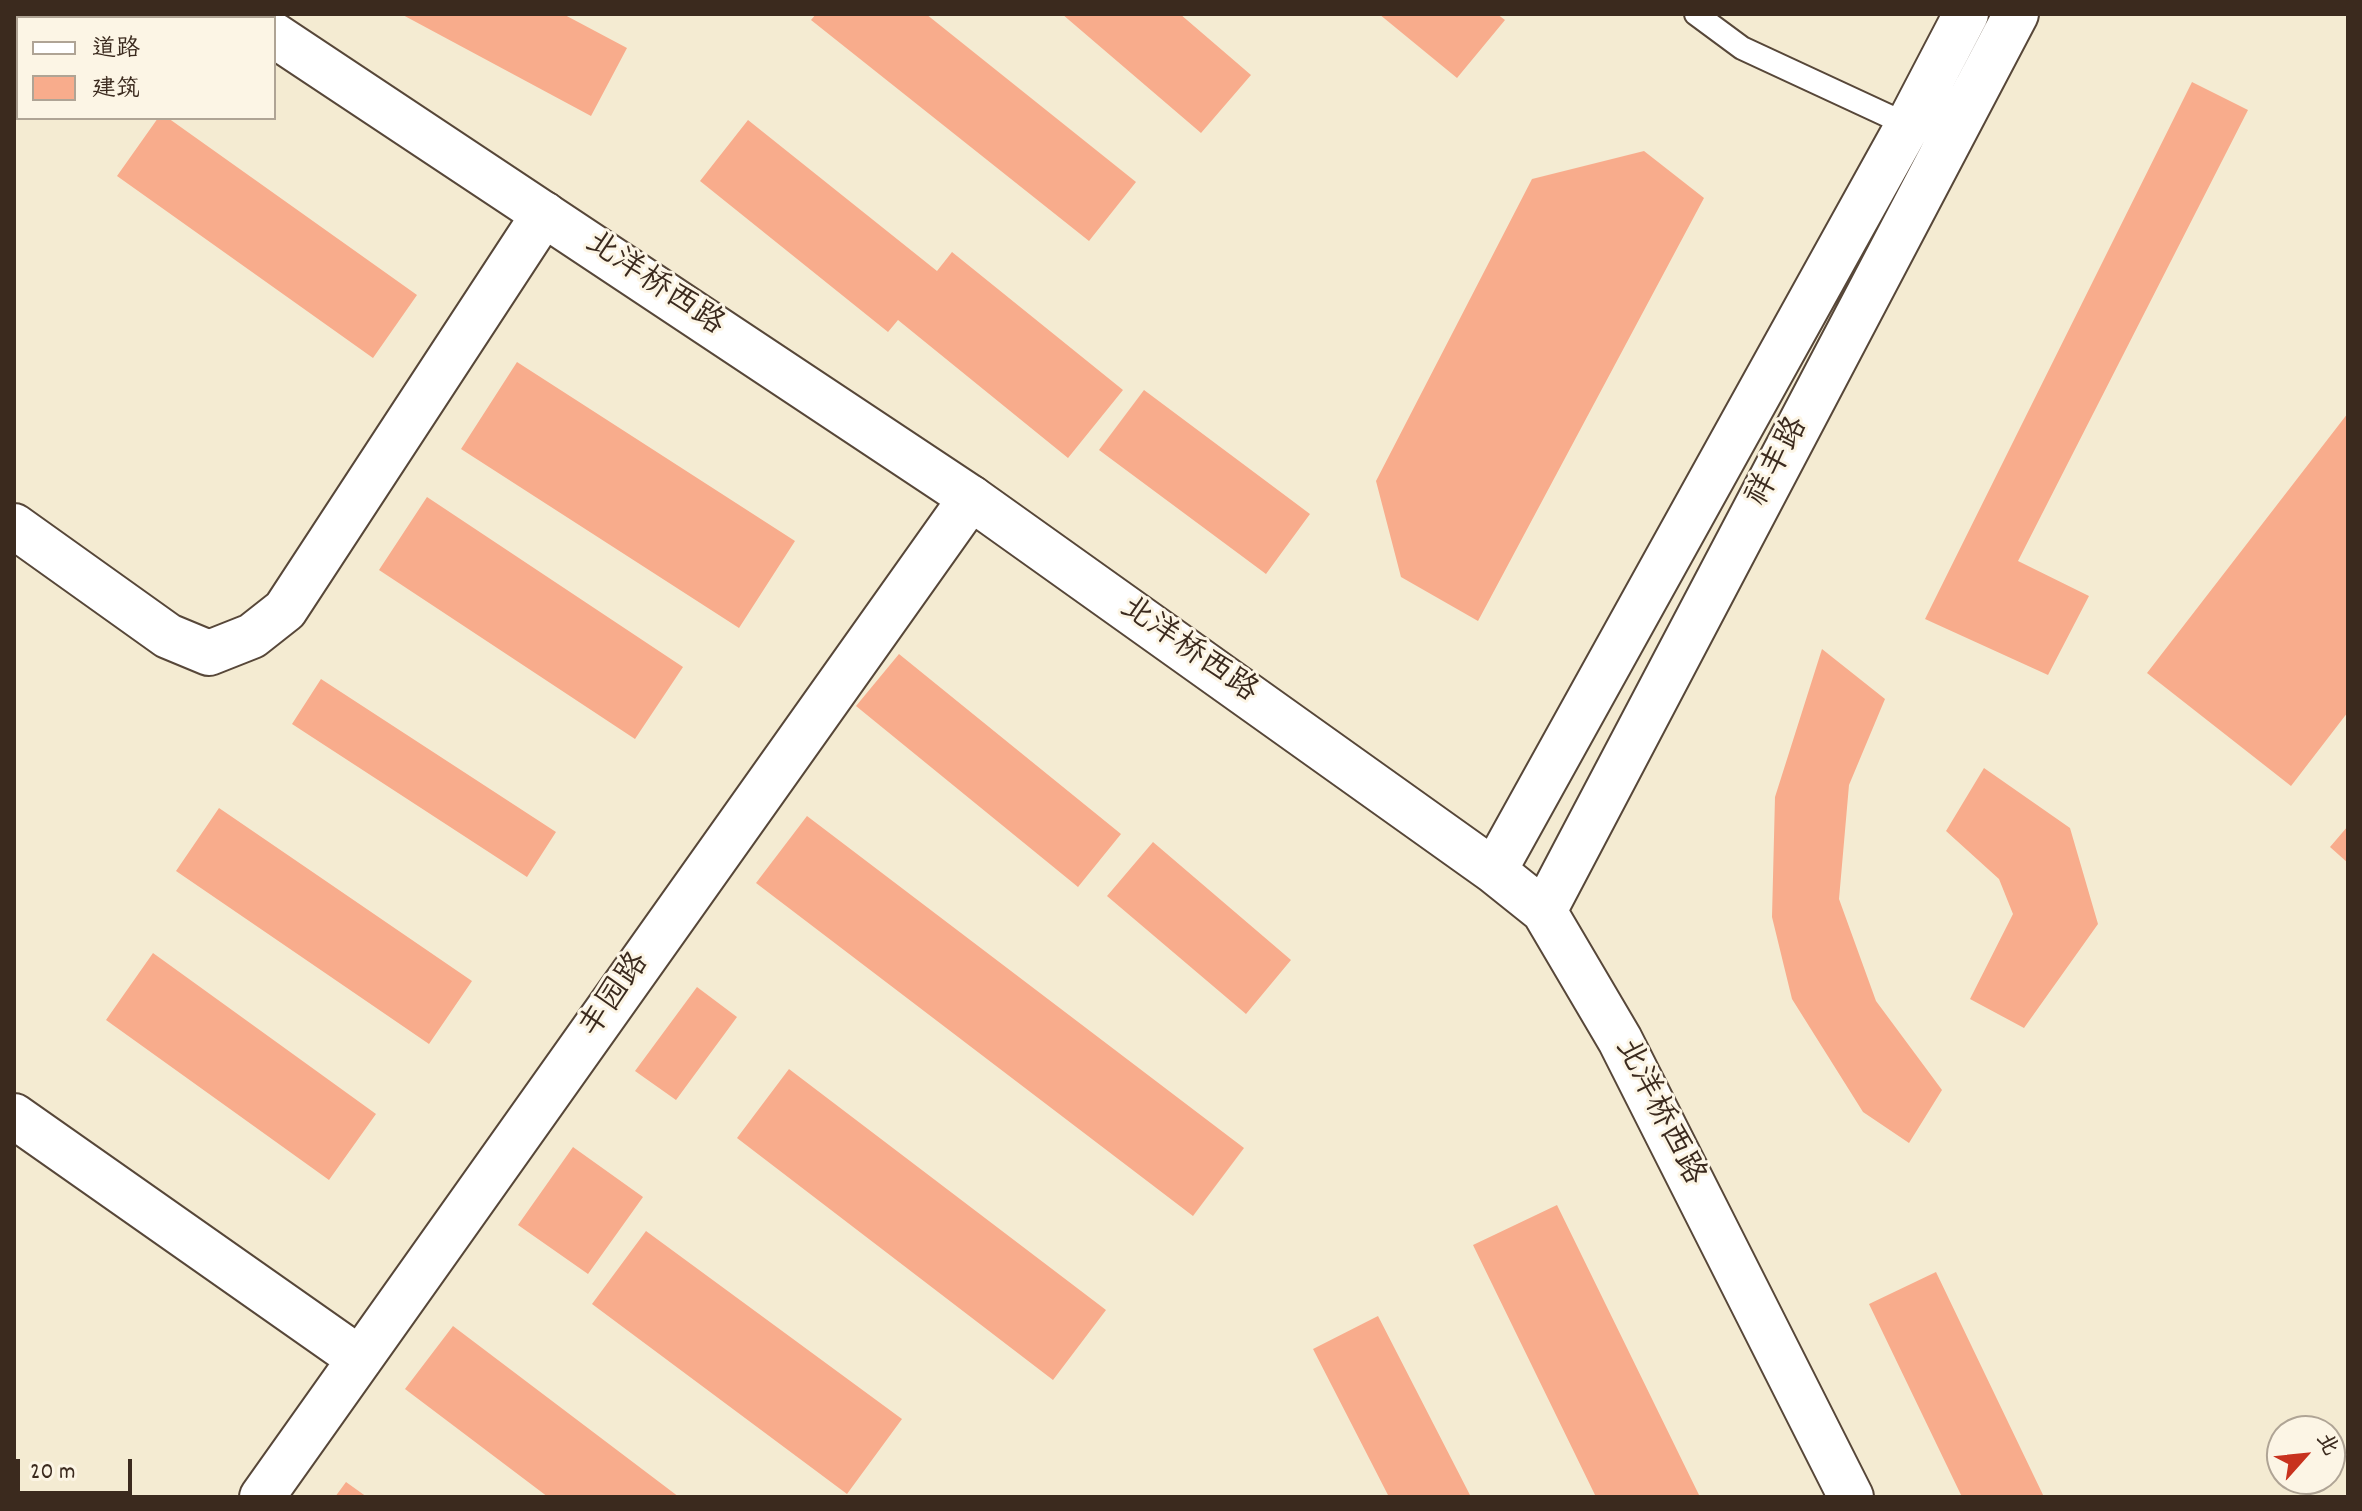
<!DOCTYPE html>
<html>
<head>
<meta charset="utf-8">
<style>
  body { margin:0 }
  #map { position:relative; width:2362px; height:1511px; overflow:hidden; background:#f4ebd2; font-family:Dekko,"LXGW WenKai TC",sans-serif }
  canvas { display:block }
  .frame { position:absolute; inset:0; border:16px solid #3b2a1e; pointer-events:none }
  .legend { position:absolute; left:16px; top:16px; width:260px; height:104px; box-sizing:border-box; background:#fcf5e5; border:2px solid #afa495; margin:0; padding:10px 14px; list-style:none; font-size:24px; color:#3b2a1e }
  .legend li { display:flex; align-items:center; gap:16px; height:40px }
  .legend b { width:40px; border:2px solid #afa495 }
  .north { position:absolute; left:2266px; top:1415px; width:80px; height:80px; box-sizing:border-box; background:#fcf5e5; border:2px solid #afa495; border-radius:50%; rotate:63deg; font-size:22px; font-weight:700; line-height:32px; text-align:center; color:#3b2a1e }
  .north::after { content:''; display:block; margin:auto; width:28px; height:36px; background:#c8321e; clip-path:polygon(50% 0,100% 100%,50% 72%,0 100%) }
  .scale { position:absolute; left:16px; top:1459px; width:116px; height:36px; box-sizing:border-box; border:4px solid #3b2a1e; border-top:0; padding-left:10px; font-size:24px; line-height:28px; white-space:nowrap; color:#3b2a1e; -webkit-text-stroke:6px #fcf5e5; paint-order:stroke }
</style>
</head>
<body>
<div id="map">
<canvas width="2362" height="1511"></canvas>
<div class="frame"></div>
<ul class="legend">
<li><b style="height:10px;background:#fff"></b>道路</li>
<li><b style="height:22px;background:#f8ac8c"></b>建筑</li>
</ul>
<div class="north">北</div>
<div class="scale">20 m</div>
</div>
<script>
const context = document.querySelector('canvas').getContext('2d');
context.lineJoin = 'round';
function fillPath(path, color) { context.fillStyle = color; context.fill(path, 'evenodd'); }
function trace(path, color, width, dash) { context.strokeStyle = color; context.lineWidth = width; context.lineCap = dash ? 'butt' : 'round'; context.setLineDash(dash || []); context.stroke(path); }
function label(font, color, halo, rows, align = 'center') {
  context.font = font + ' Dekko,"LXGW WenKai TC",sans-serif'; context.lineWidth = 6; context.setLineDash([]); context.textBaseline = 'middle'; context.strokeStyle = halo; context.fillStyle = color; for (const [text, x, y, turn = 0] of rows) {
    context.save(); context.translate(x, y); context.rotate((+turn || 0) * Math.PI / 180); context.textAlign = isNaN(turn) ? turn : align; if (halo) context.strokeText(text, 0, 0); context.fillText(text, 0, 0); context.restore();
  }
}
fillPath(new Path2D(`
  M 401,14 L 563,14 L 627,48 L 591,116 Z
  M 816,14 L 926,14 L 1136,182 L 1089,241 L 811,20 Z
  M 1062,14 L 1180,14 L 1251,75 L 1201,133 Z
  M 1379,14 L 1497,14 L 1505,20 L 1457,78 Z
  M 2192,82 L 2248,110 L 2018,561 L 2089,596 L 2048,675 L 1925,619 Z
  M 158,118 L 168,118 L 417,295 L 373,358 L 117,176 Z
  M 748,120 L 937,271 L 952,252 L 1123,390 L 1068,458 L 898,320 L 888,332 L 700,181 Z
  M 1644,151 L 1704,198 L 1478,621 L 1401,577 L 1376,481 L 1532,179 Z
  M 517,362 L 795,541 L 739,628 L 461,449 Z
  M 1144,390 L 1310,514 L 1266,574 L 1099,450 Z
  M 2348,413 L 2348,712 L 2291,786 L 2147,673 Z
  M 427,497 L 683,667 L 635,739 L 379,570 Z
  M 1822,649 L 1885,699 L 1849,785 L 1839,899 L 1876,1001 L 1942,1090 L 1909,1143 L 1863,1112 L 1792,999 L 1772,917 L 1775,797 Z
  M 899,654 L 1121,834 L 1078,887 L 856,706 Z
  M 321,679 L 556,832 L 527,877 L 292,724 Z
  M 1984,768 L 2070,828 L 2098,924 L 2024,1028 L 1970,999 L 2013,914 L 1999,879 L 1946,831 Z
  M 219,808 L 472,981 L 429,1044 L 176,871 Z
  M 807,816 L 1244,1148 L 1193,1216 L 756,883 Z
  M 2348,826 L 2348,863 L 2330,847 Z
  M 1153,842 L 1291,960 L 1246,1014 L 1107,896 Z
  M 153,953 L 376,1114 L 329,1180 L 106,1020 Z
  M 697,987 L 737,1017 L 676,1100 L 635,1071 Z
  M 789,1069 L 1106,1310 L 1053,1380 L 737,1138 Z
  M 573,1147 L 643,1197 L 588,1274 L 518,1225 Z
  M 1557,1205 L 1700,1497 L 1596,1497 L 1473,1245 Z
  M 646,1231 L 902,1419 L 847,1494 L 592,1304 Z
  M 1936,1272 L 2044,1497 L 1962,1497 L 1869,1304 Z
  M 1378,1316 L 1471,1497 L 1389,1497 L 1313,1349 Z
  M 453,1326 L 679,1497 L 548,1497 L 405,1389 Z
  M 346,1482 L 367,1497 L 335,1497 Z`), '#f8ac8c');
const lane = new Path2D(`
  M 1696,14 L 1742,48 L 1908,125`);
const street = new Path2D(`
  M 14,526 L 168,636 L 209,653 L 252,636 L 285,610 L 544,214
  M 14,1116 L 360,1359
  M 262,1497 L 971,498`);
const secondary = new Path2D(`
  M 274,35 L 971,498 L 1494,871 L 1544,911 L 1620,1040 L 1851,1497
  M 1494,871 L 1908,125 L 1966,14
  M 1544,911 L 2016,14`);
trace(lane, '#574739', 26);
trace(street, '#574739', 48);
trace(secondary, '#574739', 48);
trace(lane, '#fff', 22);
trace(street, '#fff', 44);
trace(secondary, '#fff', 44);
label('32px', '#3b2a1e', '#fcf5e5', [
  ["北洋桥西路",653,286,34],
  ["祥丰路",1780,463,-62],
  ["北洋桥西路",1187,652,35],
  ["丰园路",617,997,-55],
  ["北洋桥西路",1657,1113,63]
]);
</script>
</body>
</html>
